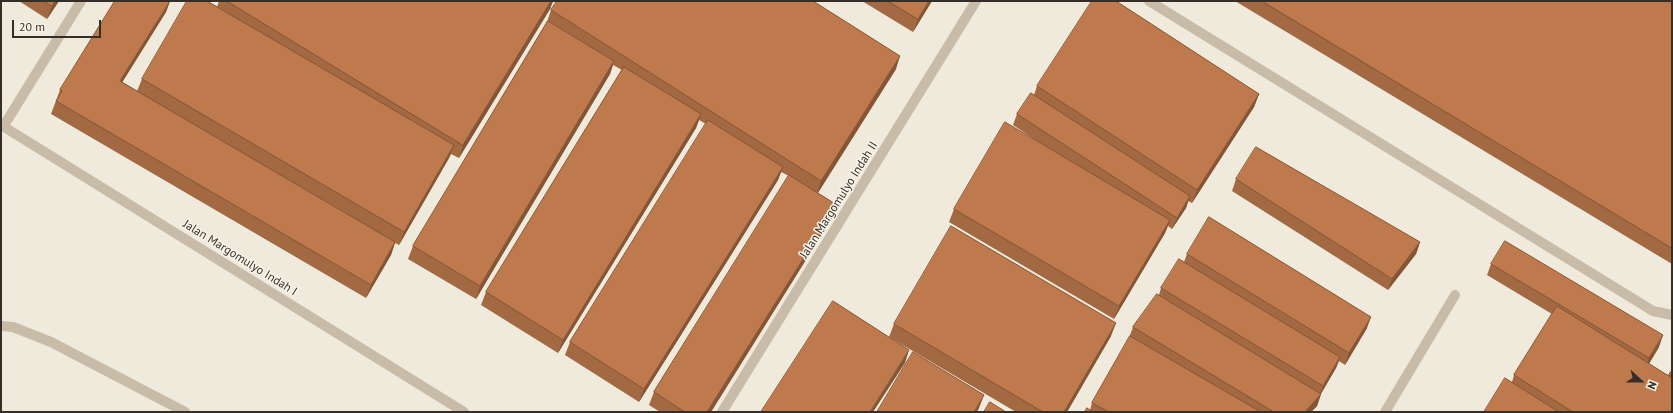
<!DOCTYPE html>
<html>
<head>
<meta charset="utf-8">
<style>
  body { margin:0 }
  #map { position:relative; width:1673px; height:413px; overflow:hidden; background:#f0eadc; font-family:"PT Sans",sans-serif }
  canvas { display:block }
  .frame { position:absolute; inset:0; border:2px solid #352e28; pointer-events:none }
  .north { position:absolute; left:1621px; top:361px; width:40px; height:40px; -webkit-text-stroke:3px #f8f3e8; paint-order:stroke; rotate:111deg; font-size:11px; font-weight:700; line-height:16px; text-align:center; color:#352e28 }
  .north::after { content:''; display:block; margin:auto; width:14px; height:18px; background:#352e28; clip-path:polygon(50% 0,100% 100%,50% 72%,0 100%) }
  .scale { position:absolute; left:12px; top:20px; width:89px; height:18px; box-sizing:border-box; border:2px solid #352e28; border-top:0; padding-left:5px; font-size:12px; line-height:14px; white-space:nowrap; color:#352e28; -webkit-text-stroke:3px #f8f3e8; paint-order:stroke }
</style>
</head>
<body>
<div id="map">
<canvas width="1673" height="413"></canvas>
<div class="frame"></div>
<div class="north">N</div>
<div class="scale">20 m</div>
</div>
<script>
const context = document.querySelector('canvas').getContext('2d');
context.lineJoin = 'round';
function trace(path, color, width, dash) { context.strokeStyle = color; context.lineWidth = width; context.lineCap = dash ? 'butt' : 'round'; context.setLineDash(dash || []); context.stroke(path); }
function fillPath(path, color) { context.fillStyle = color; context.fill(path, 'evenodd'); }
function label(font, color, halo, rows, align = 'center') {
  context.font = font + ' "PT Sans",sans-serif'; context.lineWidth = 3; context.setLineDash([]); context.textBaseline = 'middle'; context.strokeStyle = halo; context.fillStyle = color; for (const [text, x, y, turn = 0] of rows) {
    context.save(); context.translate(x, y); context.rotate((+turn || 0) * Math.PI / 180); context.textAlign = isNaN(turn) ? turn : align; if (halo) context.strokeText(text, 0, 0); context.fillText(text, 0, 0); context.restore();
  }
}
trace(new Path2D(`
  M 1149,1 L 1653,311 L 1672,315
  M 1,125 L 464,412
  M 3,127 L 81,1
  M 1,326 L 13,327 L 51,342 L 185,412
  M 722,412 L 976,1
  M 1385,412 L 1455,295`), '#c8bca9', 10);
fillPath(new Path2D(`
  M 19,1 L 59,1 L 47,19 Z
  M 115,1 L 170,1 L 166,12 L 122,82 L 137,91 L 142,79 L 217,7 L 219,1 L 553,1 L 550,9 L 459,158 L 451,154 L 449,158 L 399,245 L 395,243 L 391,255 L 366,298 L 51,114 L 60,90 Z
  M 862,1 L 932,1 L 913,32 Z
  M 1235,1 L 1672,1 L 1672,264 Z
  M 551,10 L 896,69 L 818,193 L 837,205 L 832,218 L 711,412 L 660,412 L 649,405 L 654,392 L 789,176 L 781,172 L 778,180 L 639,402 L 565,355 L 570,342 L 706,124 L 699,120 L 696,128 L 558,353 L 481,305 L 486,292 L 622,70 L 613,65 L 610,74 L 476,299 L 408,259 L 413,246 L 547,22 Z
  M 1037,86 L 1259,94 L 1254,107 L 1192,203 L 1188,201 L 1186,208 L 1172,229 L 1168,226 L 1165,233 L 1114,319 L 949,222 L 954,209 L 1046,147 L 1013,125 L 1017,114 L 1034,95 Z
  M 1236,179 L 1420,242 L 1416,254 L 1388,290 L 1232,191 Z
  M 1187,254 L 1367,328 L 1345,365 L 1339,361 L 1336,368 L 1321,394 L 1317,406 L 1311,412 L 1085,412 L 1090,410 L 1092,403 L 1129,338 L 1133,327 L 1159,295 L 1161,288 L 1184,262 Z
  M 1491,264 L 1659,347 L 1649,364 L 1669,376 L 1672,370 L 1672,412 L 1484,412 L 1512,382 L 1514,375 L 1552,314 L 1487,275 Z
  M 894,324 L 1111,336 L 1067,412 L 1016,412 L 889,337 Z`), '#a36942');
fillPath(new Path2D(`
  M 55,1 L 59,1 L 47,19 L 52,6 Z
  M 170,1 L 166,12 L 115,94 L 120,81 Z
  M 551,1 L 553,1 L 550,9 L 459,158 L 463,145 Z
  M 929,1 L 932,1 L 913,32 L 918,19 Z
  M 900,56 L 896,69 L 817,194 L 821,181 Z
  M 614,61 L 610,74 L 476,299 L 480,286 Z
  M 1259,94 L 1254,107 L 1192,203 L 1197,190 Z
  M 701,114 L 696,128 L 558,353 L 563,340 Z
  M 454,145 L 449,158 L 399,245 L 404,232 Z
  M 783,167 L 778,180 L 639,402 L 644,389 Z
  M 1190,196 L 1186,208 L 1172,229 L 1177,218 Z
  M 837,205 L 832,218 L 711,412 L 707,412 Z
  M 1170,220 L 1165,233 L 1114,319 L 1119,306 Z
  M 395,242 L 391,255 L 366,298 L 371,285 Z
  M 1420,242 L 1416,254 L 1388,290 L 1392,279 Z
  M 1371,317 L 1367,328 L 1345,365 L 1349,353 Z
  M 1116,323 L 1111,336 L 1067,412 L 1064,412 Z
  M 1663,335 L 1659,347 L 1645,370 L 1649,358 Z
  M 909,350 L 905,363 L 873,412 L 870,412 Z
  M 1340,357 L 1336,368 L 1320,395 L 1321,394 L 1317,406 L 1311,412 L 1305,412 L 1319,396 L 1323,386 Z
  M 984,395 L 979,408 L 977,412 L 974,412 Z`), '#855536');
const building = new Path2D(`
  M 44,1 L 55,1 L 52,6 Z
  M 115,1 L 170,1 L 120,81 L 395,242 L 371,285 L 56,101 L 62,91 L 60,90 Z
  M 187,1 L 207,1 L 454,145 L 404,232 L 142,79 Z
  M 227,1 L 551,1 L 463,145 Z
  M 557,1 L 813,1 L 900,56 L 821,181 L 551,10 Z
  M 888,1 L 929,1 L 918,19 Z
  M 1092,1 L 1116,1 L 1259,94 L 1197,190 L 1037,86 Z
  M 1262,1 L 1672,1 L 1672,248 Z
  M 548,21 L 614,61 L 480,286 L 413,246 Z
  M 624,67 L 701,114 L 563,340 L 486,292 Z
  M 1031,93 L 1190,196 L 1177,218 L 1017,114 Z
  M 708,120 L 783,167 L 644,389 L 570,342 Z
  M 1005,122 L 1170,220 L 1119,306 L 954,209 Z
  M 1256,147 L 1420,242 L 1392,279 L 1236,179 Z
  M 789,175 L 837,205 L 707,412 L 685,412 L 654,392 Z
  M 1209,217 L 1371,317 L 1349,353 L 1187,254 Z
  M 951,226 L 1116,323 L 1064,412 L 1043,412 L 894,324 Z
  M 1505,241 L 1663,335 L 1649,358 L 1491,264 Z
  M 1179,259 L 1340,357 L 1323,386 L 1161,288 Z
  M 1157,294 L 1321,394 L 1305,412 L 1274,412 L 1133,327 Z
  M 833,301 L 909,350 L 870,412 L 761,412 Z
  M 1557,306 L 1672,378 L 1672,412 L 1573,412 L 1514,375 Z
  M 1130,336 L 1261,412 L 1109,412 L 1092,403 Z
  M 913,352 L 984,395 L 974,412 L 877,412 Z
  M 1672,370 L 1672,376 L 1669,375 Z
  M 1505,378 L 1559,412 L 1484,412 Z
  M 990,402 L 1006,412 L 984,412 Z
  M 1087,408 L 1093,412 L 1085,412 Z`);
fillPath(building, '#be7a4d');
trace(building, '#855536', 1);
label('12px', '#352e28', '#f8f3e8', [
  ["Jalan Margomulyo Indah II",839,200,-58],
  ["Jalan Margomulyo Indah I",240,258,32]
]);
</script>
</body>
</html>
